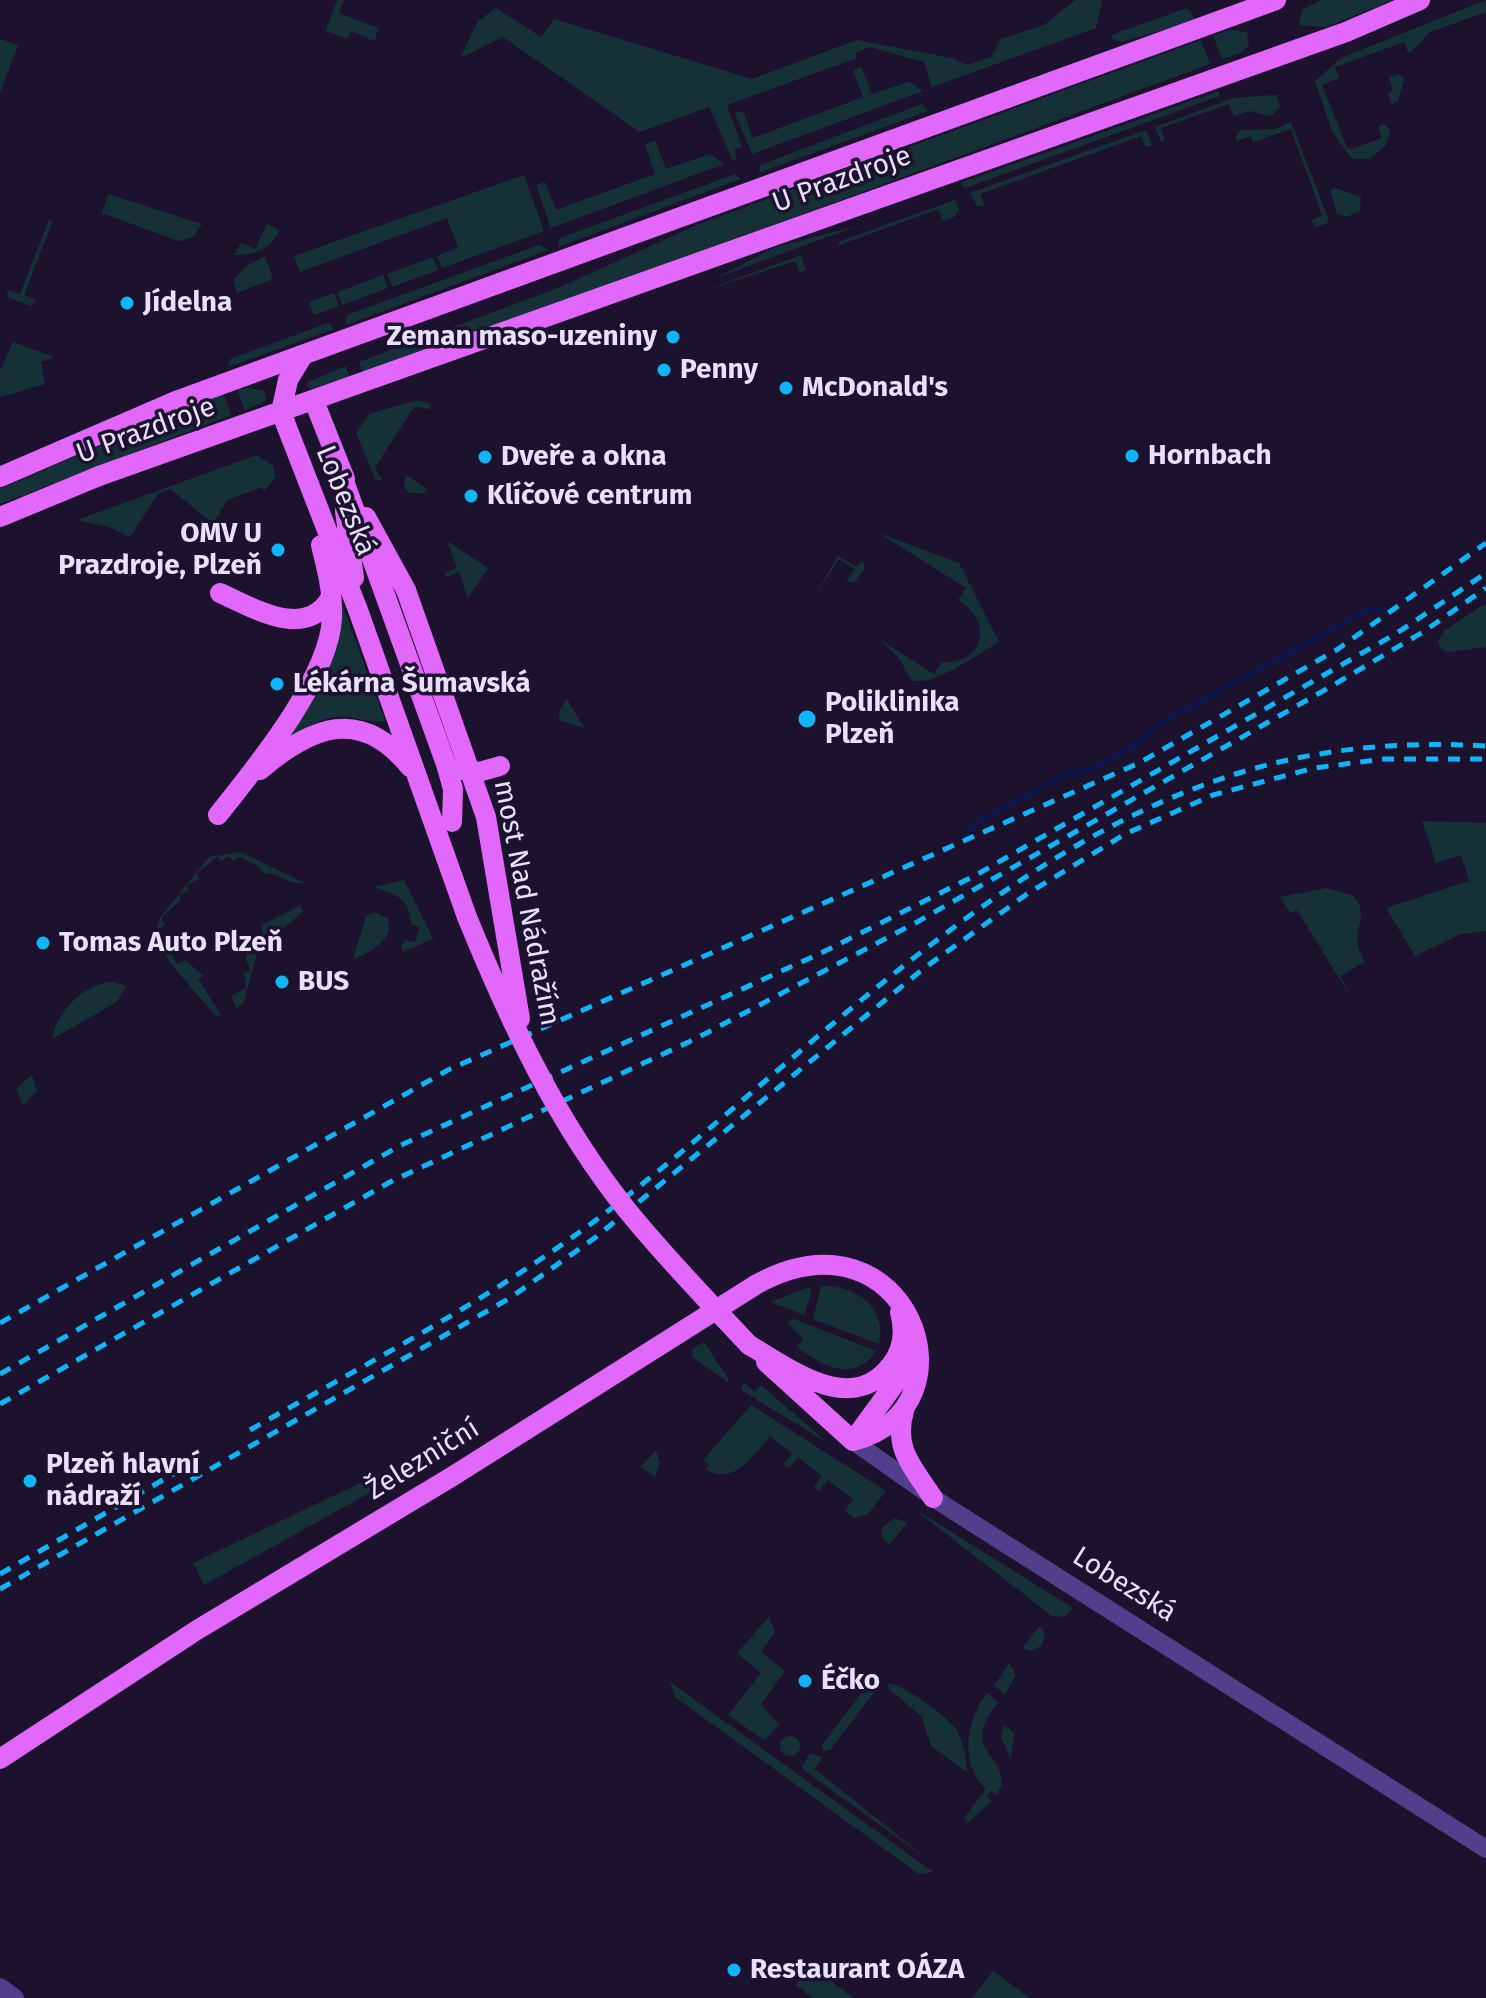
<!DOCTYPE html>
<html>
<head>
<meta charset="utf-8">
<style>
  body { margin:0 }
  canvas { display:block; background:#1c122d }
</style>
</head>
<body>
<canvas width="1486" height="1998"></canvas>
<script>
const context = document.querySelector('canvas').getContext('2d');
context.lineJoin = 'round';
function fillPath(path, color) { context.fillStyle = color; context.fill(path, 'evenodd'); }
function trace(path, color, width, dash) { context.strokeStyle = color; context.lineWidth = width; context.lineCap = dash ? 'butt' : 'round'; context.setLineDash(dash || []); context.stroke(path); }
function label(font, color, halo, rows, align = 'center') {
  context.font = font + ' "Fira Sans",sans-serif'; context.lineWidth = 7; context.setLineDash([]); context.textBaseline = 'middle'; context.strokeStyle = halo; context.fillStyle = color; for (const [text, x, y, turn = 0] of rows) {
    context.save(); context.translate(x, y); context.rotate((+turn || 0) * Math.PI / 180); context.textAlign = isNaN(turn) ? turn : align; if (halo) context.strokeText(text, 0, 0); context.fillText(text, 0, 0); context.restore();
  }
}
fillPath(new Path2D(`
  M 337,0 L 344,0 L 339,13 L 378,28 L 375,41 L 351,31 L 347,39 L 326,31 Z
  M 1076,0 L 1102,0 L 1096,28 L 932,87 L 924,62 L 870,47 L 855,53 L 857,58 L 727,105 L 742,147 L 734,150 L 737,159 L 733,161 L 709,107 L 640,132 L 503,37 L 460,58 L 478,21 L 496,8 L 541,37 L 554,19 L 752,79 L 857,40 L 952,58 L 967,65 L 991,57 L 1001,39 L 1044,25 Z
  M 1321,0 L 1393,0 L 1326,27 L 1299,25 L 1302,10 Z
  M 1486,0 L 1486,12 L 1430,32 L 1411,52 L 1408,52 L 1404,42 L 1335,67 L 1339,78 L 1322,85 L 1348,150 L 1382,138 L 1378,126 L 1384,124 L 1390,130 L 1386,145 L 1370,159 L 1352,159 L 1332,131 L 1315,81 L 1341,58 Z
  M 1184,9 L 1190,10 L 1195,21 L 1121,42 L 1112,39 L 1111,35 Z
  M 1229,30 L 1247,32 L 1249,45 L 1241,53 L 1222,59 L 1213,36 Z
  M 0,39 L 18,45 L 0,93 Z
  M 1201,40 L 1210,64 L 458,341 L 362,372 L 359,362 L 558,288 L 699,224 Z
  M 861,67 L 872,94 L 909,82 L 923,91 L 752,154 L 735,113 L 743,111 L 753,138 L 863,97 L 853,70 Z
  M 1399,74 L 1404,80 L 1398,101 L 1392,104 L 1388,94 L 1393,90 L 1389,77 Z
  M 1219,91 L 1219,96 L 965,188 L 960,183 Z
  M 1276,95 L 1280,107 L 1271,116 L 1249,111 L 1234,116 L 1229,104 L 1161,128 L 1165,141 L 1161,142 L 1155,127 L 1234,98 Z
  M 922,104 L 928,111 L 759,173 L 760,165 Z
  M 1291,122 L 1328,218 L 1327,223 L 1317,227 L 1310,221 L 1322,215 L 1291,129 L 1253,142 L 1251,136 L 1237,141 L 1236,137 L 1240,130 L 1276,129 Z
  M 1146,130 L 1152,145 L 1146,147 L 1141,136 L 980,194 L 984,206 L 977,206 L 970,193 Z
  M 655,140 L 666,169 L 710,154 L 724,164 L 551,228 L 536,185 L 545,182 L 556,210 L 655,174 L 645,145 Z
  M 735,174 L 741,179 L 558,247 L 560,238 Z
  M 524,175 L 544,231 L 442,268 L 437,256 L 458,247 L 447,218 L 300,272 L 294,256 Z
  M 1335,188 L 1361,197 L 1360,211 L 1346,217 L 1337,214 L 1330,190 Z
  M 108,194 L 202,224 L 192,238 L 178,241 L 102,213 Z
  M 955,200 L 959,210 L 954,217 L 943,221 L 938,209 L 839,245 L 838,242 Z
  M 49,220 L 52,222 L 24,295 L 36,300 L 30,306 L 8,297 L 7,293 L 8,290 L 20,294 Z
  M 267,224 L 279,230 C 274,248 252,256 234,255 L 241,243 L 255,249 Z
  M 857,226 L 716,278 L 776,247 Z
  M 539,245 L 548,250 L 346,325 L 347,315 Z
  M 801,255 L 806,270 L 800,272 L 795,261 L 703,291 Z
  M 265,256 L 273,279 L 237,293 L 234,280 L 245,267 Z
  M 433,257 L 438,270 L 392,287 L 387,274 Z
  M 383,275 L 388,288 L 342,305 L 338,292 Z
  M 334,293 L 339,306 L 314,315 L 309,302 Z
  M 328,323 L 334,329 L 228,367 L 230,359 Z
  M 13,342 L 54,357 L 41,362 L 45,384 L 0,397 L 0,371 Z
  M 346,366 L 349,376 L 310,389 L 306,386 L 308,382 Z
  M 249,388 L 264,391 L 266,401 L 245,410 L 237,389 Z
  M 223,393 L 231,415 L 0,504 L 0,489 Z
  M 417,400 L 431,404 L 429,409 L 414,407 L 375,467 L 382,480 L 376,480 L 356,433 L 369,414 Z
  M 257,455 L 273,466 L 276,477 L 264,491 L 262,487 L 227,500 L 213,524 L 171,489 L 158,494 L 130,537 L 109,527 L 77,520 Z
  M 406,475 L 427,489 L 425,493 L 409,493 L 404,487 Z
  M 879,533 L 959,563 L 999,642 C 980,653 931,688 911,680 L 899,658 L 880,640 L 934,674 L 942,662 C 984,665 994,622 958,600 L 966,588 Z
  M 447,541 L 488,568 L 468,598 L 459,572 L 446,577 L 445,573 L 457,568 Z
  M 838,556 L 857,567 L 862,561 L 865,568 L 855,582 L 846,582 L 855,569 L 839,559 L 813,599 Z
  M 341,601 L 385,721 C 372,724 362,718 349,717 C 319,713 293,737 270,753 Z
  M 1483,605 L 1486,605 L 1486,647 L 1449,652 L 1442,650 L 1438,642 L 1444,631 Z
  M 567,699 L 584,728 L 559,720 L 560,709 Z
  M 1422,821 L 1486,823 L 1486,931 L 1461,934 L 1415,956 L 1386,908 L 1469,881 L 1461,855 L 1436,863 Z
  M 240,852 L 305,883 C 290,886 276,871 262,873 L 259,867 L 240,857 L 233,861 L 230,856 L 220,861 L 218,856 L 197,873 L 199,879 L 187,885 L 189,890 L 179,895 L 181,900 L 161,918 L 165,925 L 158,929 L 177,964 L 185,960 L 204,976 L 198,979 L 221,1015 L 216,1016 L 170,963 L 155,933 L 160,918 L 209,857 Z
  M 404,880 L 433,939 L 402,952 L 401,946 L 406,940 L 415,942 L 420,927 L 411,924 C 411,899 393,892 373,887 Z
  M 1327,888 L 1354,896 C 1373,922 1345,929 1365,962 L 1340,976 L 1350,996 L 1297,910 L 1290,913 L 1280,897 Z
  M 300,906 L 303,912 L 259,947 L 243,1004 L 237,1008 L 231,996 L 246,988 L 244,974 L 251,970 L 246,960 L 247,953 L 257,948 L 254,943 L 263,938 L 262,925 Z
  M 375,912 L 388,919 C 394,942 370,951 353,960 L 366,916 Z
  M 113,982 L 126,986 L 117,1002 L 52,1039 C 57,1012 84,983 113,982 Z
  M 32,1075 L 37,1091 L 23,1105 L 16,1089 Z
  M 821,1286 C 855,1284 888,1308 879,1344 L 813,1319 Z
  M 809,1287 L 812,1290 L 804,1315 L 771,1302 Z
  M 794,1319 L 876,1351 C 853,1384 823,1366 797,1347 L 803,1339 L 787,1322 Z
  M 704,1342 L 728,1379 L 728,1382 L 692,1357 L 693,1349 Z
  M 744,1383 L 755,1392 L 761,1385 L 828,1443 L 741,1390 Z
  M 751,1405 L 886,1491 L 868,1514 L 854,1518 L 845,1511 L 853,1499 L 828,1480 L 819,1491 L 814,1487 L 822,1476 L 798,1457 L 789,1468 L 784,1464 L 792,1453 L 770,1436 C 754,1455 733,1487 706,1469 L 709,1465 L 703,1460 Z
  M 656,1450 L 660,1463 L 655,1477 L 641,1467 Z
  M 445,1451 L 204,1585 L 193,1563 L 421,1454 Z
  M 913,1508 L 1073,1608 L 1065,1617 L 1052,1616 Z
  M 895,1518 L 907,1523 L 889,1545 L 882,1537 L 882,1528 Z
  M 769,1617 L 775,1632 L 761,1652 L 785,1671 L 761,1704 L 779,1725 L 764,1740 L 728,1715 L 761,1673 L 737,1653 Z
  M 1040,1626 L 1045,1634 L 1042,1645 L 1032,1651 L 1022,1648 Z
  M 1009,1663 L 1016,1675 L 1005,1694 L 994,1686 Z
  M 670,1682 L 933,1872 L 918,1874 L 908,1866 L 675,1697 Z
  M 888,1683 C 904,1685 947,1716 956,1729 C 963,1741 966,1759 967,1772 L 931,1746 L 921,1716 L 889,1689 Z
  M 875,1685 L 876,1690 L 830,1750 L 824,1751 L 822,1745 L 863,1691 Z
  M 987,1693 L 998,1702 C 961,1751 1001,1749 1002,1785 L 996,1795 L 991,1791 L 987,1797 L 991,1801 L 968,1823 L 964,1818 L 986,1789 C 959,1764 966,1720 987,1693 Z
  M 1004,1725 L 1014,1733 L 1011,1758 L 1001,1737 Z
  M780 1746a10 10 0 1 1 20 0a10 10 0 1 1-20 0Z
  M 810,1753 L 822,1757 L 815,1769 L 927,1859 L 804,1770 L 802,1767 Z
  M 810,1965 L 854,1998 L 813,1998 L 796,1985 Z
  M 993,1971 L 1030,1998 L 972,1998 Z`), '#153137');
trace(new Path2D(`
  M 965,836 L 975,823 L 1070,773 L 1094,768 L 1139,743 L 1157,725 L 1367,610 L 1384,609`), '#0d174c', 5);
trace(new Path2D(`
  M 853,1441 L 941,1503 L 1486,1849
  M 0,1987 L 15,1998`), '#503f8a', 18);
trace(new Path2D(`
  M 314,401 L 345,479
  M 281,412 L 358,610 L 467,917
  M 281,412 L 288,380 L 303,355
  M 340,470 L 446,764 L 453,789 L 452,822
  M 0,477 L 176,401 L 1276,0
  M 345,511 L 354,578
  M 0,517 L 99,476 L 1346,32 L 1420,0
  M 366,517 L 406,590
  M 220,593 C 254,608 306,641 331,597
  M 454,769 L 479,772 L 500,766
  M 260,770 C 312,726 361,706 410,767
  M 218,815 C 256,767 329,679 332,618 C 333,593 327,569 321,545
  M 749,1345 C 791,1369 851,1417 891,1365 C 904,1349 905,1331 900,1312
  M 766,1362 L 853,1441
  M 904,1411 C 893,1449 913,1467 933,1498
  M 853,1441 L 896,1382 L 906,1351
  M 0,1759 L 197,1630 L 453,1476 L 757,1284 C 907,1202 982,1408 853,1441`), '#e268fc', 20);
trace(new Path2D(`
  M 0,1323 L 448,1070 L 1139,763 L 1338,649 L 1486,543
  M 0,1374 L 401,1145 L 823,952 L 976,875 L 1397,633 L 1486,573
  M 0,1404 L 390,1182 L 695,1039 L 917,922 L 1330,687 L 1423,632 L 1486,588
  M 250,1430 C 371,1361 497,1296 608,1211 C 792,1069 982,867 1201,786 C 1293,751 1388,740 1486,746
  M 0,1574 L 194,1462
  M 0,1589 L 510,1298 L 596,1237 L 923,969 L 1027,894 L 1125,834 L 1213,795 L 1314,768 L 1384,759 L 1486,759`), '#0fb5fa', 5, [12, 10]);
trace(new Path2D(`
  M 406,590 L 486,817 L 520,1019
  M 467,917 C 509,1020 557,1123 627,1210 C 665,1257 708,1301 749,1345`), '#e268fc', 20);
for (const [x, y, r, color] of [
  [127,303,8,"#0fb5fa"],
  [673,337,8,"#0fb5fa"],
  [664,370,8,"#0fb5fa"],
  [786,388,8,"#0fb5fa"],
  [1132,456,8,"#0fb5fa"],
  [485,457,8,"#0fb5fa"],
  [471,496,8,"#0fb5fa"],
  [278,550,8,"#0fb5fa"],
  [277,684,8,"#0fb5fa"],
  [807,719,10,"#0fb5fa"],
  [43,943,8,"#0fb5fa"],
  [282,982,8,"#0fb5fa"],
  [30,1481,8,"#0fb5fa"],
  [805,1681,8,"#0fb5fa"],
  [734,1970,8,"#0fb5fa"]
]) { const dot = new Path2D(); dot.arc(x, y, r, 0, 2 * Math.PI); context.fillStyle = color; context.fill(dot); trace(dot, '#1c122d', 3); }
label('28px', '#e9dffe', '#1c122d', [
  ["U Prazdroje",842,180,-20],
  ["U Prazdroje",146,431,-20],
  ["Lobezská",345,501,68],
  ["most Nad Nádražím",526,903,79],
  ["Železniční",423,1460,-32],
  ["Lobezská",1124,1585,32]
]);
label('bold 28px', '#e9dffe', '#1c122d', [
  ["Jídelna",143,303],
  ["Zeman maso-uzeniny",657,337,"right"],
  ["Penny",680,370],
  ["McDonald's",802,388],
  ["Hornbach",1148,456],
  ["Dveře a okna",501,457],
  ["Klíčové centrum",487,496],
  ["OMV U",262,534,"right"],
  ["Prazdroje, Plzeň",262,566,"right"],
  ["Lékárna Šumavská",293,684],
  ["Poliklinika",825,703],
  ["Plzeň",825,735],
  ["Tomas Auto Plzeň",59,943],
  ["BUS",298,982],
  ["Plzeň hlavní",46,1465],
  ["nádraží",46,1497],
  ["Éčko",821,1681],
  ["Restaurant OÁZA",750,1970]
], 'left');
</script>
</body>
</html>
